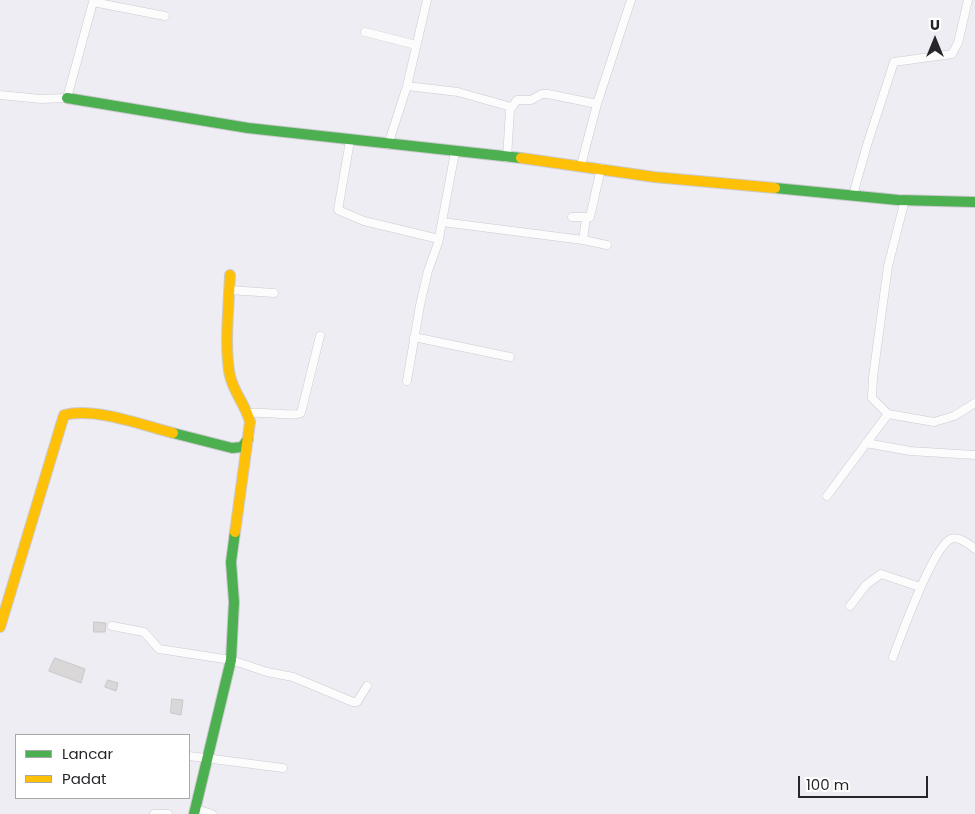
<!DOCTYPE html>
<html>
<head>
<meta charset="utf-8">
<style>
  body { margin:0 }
  #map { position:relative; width:975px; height:814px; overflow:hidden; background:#eeedf3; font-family:Poppins,sans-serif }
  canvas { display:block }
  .legend { position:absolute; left:15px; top:734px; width:175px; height:65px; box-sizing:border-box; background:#fff; border:1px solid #a8a8a9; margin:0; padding:6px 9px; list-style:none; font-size:15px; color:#262529 }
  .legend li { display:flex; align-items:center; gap:10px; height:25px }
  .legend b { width:25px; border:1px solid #a8a8a9 }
  .north { position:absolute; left:910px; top:15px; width:50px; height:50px; -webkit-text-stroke:4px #fff; paint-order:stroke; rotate:0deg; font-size:14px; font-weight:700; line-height:20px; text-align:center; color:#262529 }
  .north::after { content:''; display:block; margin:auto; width:18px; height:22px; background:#262529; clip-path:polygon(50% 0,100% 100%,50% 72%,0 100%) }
  .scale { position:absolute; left:798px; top:776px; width:130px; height:22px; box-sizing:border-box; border:2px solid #262529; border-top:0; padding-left:6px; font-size:15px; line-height:18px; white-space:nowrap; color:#262529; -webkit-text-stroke:4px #fff; paint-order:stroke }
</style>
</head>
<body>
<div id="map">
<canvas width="975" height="814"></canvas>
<ul class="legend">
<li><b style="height:6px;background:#4caf50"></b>Lancar</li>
<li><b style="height:6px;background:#ffc107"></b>Padat</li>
</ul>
<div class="north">U</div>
<div class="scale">100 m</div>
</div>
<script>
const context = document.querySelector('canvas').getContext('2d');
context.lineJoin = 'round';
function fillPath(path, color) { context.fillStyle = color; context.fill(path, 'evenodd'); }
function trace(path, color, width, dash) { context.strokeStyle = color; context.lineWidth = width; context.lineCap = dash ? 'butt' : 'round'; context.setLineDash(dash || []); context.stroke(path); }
const building = new Path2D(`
  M 94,622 L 106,623 L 105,632 L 94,632 Z
  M 55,658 L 85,669 L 81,683 L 49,671 Z
  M 108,680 L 118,683 L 116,691 L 105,687 Z
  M 172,699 L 183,700 L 181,715 L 171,713 Z`);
fillPath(building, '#dad7d9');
trace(building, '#c9c6c9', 1);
const street = new Path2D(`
  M 365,32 L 416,45
  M 407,86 L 458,92 L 511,107
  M 0,95 L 41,99 L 67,98 L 93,2 L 165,16
  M 350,141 L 338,210 L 364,221 L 439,239
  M 388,145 L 407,86 L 427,0
  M 507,158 L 510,110 L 517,100 L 531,100 L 542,94 L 548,94 L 597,104
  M 581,165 L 597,104 L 631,0
  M 853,195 L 867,145 L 894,62 L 952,54 L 958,43 L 968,0
  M 905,200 L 888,266 L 873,377 L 872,398 L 888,414 L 934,422 L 954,416 L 975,403
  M 572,217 L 590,217 L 601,168
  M 442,222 L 583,240 L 586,218
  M 583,240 L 607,245
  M 229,290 L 274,293
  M 414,337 L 510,357
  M 407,381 L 420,305 L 428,271 L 438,243 L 455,152
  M 249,413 C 261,411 295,417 301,413 L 320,336
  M 866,443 L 910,451 L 975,455
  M 827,496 L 888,414
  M 850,606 L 866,585 L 881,574 L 920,587
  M 112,626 L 144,632 L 159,649 L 231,660 L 267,672 L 293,677 L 353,702 L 357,702 L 367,686
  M 893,657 C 901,636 933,546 951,539 C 959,536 969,544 975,549
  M 189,756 L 283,768
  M 196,809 L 212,814
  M 154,814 L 168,814`);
const fast = new Path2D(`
  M 67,98 L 248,128 L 521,158
  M 775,188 L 898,200 L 975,202
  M 173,433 L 232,448 L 242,447 L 248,439
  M 194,814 L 231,660 L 234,602 L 231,562 L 235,532`);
const slow = new Path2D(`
  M 521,158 L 654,177 L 775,188
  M 230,275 C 229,303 224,349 230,376 C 234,393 246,406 250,422 L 235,532
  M 0,627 L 64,415 C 95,407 142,425 173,433`);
trace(street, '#cbcacf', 9);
trace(fast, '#cbcacf', 12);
trace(slow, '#cbcacf', 12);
trace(street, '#fcfcfd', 8);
trace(fast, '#4caf50', 10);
trace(slow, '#ffc107', 10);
</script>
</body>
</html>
